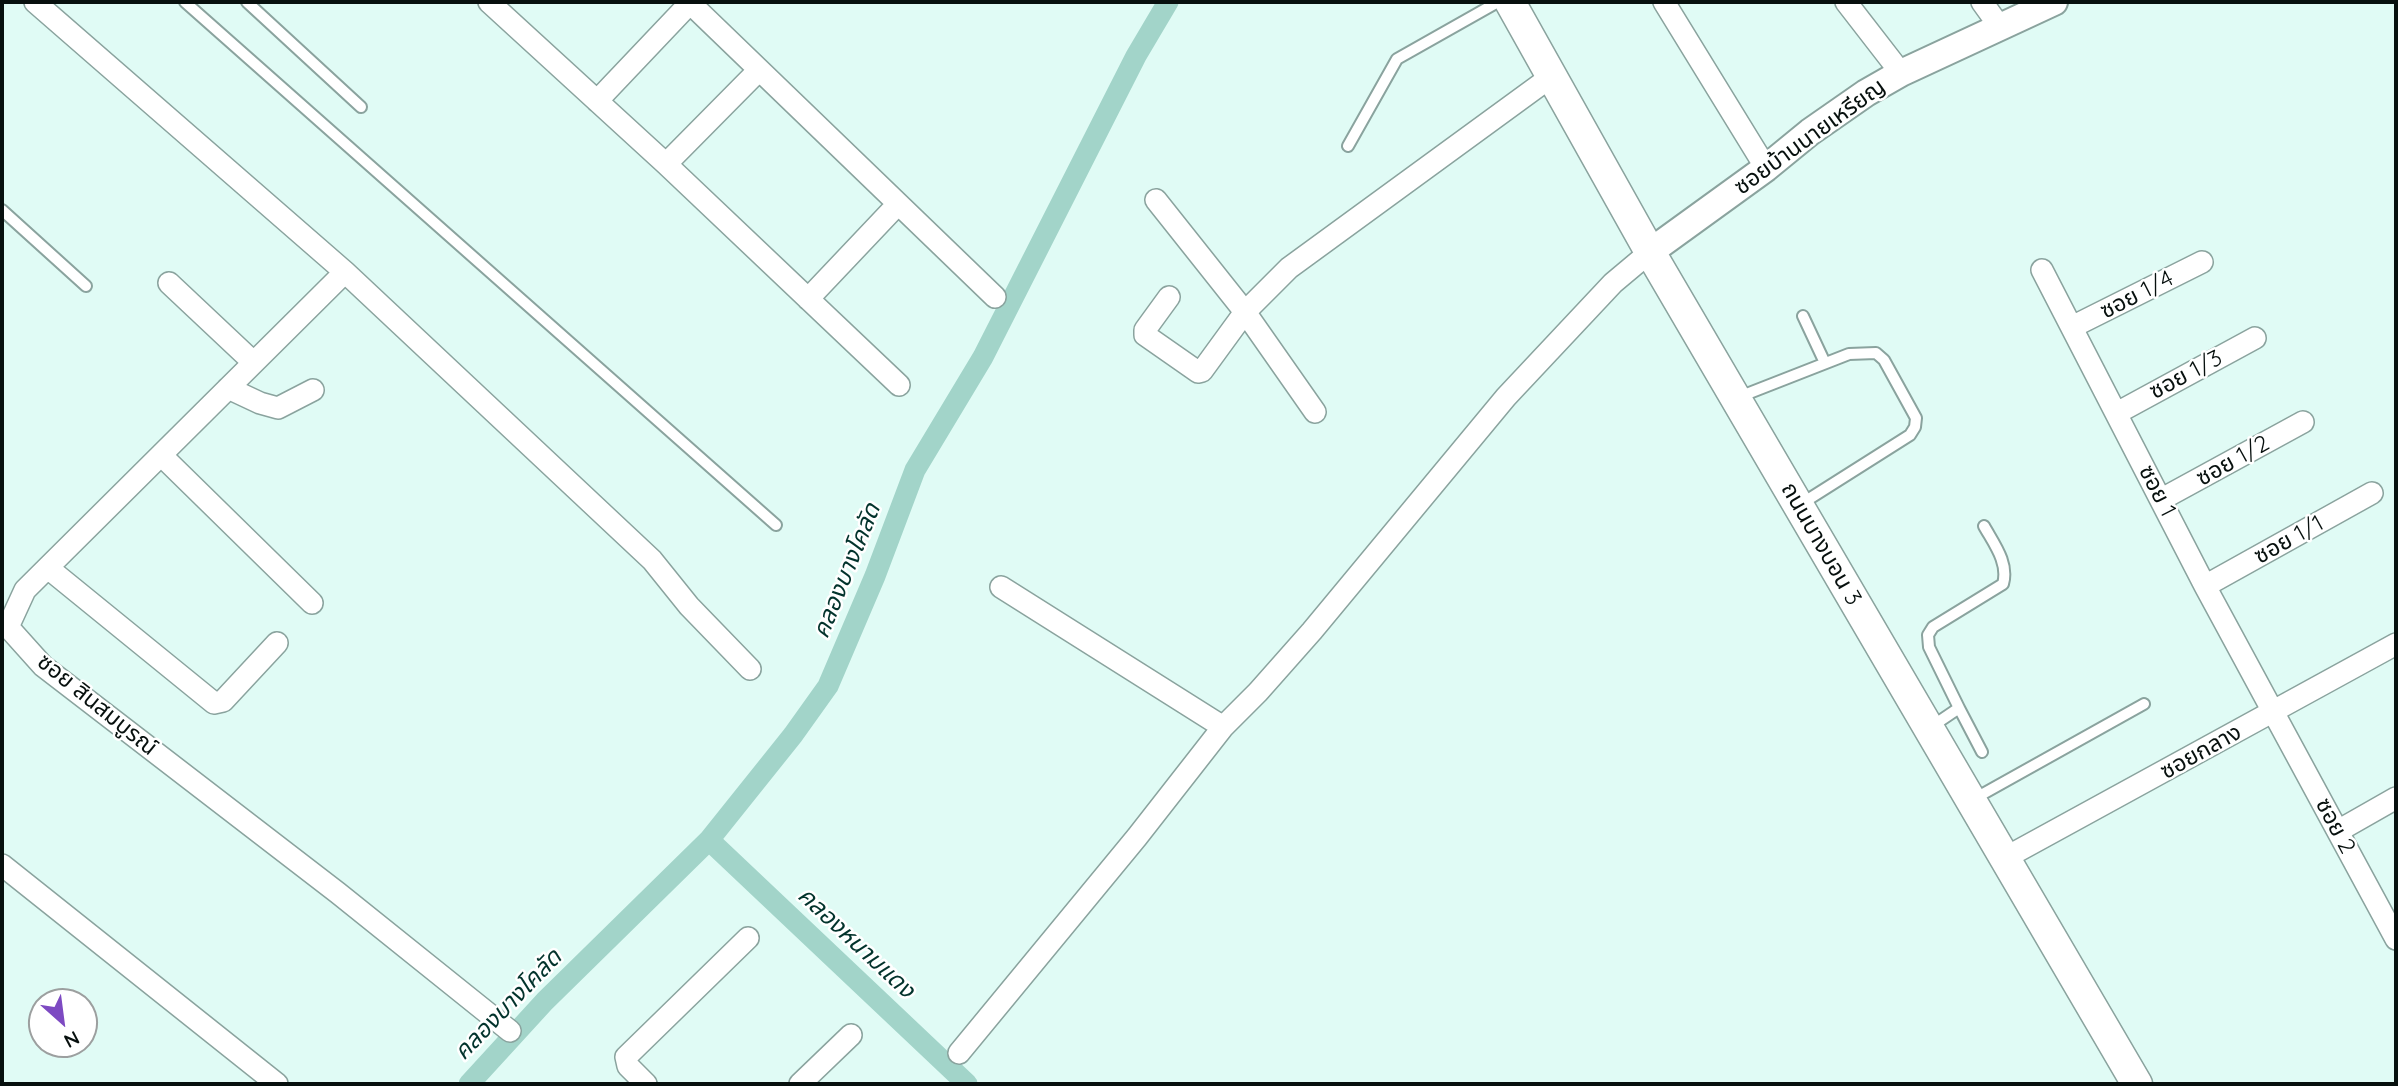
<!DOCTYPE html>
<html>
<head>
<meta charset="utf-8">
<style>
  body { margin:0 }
  #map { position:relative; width:2398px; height:1086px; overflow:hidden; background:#e0fbf5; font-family:Quicksand,sans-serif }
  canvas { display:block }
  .frame { position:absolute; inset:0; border:4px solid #07100e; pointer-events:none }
  .north { position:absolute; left:28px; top:988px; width:70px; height:70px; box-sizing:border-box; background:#fff; border:2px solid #9c9f9f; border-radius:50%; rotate:152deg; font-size:19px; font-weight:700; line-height:28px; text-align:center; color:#07100e }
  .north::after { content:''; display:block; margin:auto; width:24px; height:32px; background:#7d4ac2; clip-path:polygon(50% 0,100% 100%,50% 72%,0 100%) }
</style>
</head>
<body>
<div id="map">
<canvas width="2398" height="1086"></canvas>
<div class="frame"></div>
<div class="north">N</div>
</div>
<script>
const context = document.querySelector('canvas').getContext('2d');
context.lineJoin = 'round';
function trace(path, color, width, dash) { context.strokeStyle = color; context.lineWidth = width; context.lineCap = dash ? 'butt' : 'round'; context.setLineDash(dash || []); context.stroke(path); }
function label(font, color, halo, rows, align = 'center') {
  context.font = font + ' Quicksand,"Noto Sans Thai",sans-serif'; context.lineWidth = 5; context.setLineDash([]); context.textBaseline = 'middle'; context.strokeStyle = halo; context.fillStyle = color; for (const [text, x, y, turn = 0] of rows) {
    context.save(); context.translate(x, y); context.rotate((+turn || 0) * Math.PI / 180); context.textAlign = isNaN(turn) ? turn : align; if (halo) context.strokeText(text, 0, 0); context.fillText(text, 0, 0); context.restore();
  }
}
trace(new Path2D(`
  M 709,840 L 967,1084
  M 469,1084 L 545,1001 L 709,840 L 793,735 L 828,686 L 875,576 L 915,470 L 983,357 L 1136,56 L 1168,2`), '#a2d4c9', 21);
const service = new Path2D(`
  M 185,2 L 776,525
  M 247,2 L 361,107
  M 1348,146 L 1397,59 L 1498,2
  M 2,210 L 86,286
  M 1803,316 L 1825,363
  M 1739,397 L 1849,354 L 1876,353 L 1884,360 L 1916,418 L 1915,427 L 1910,435 L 1801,504
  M 1959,708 L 1982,752
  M 1931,727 L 1959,708 L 1929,647 L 1928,635 L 1933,627 L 2003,584 C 2009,563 1994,544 1984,526
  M 1972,800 L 2144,704`);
const minor = new Path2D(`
  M 35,2 L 345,272 L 652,560 L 689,606 L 750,669
  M 489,2 L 666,164 L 899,385
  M 689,2 L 995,297
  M 1664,2 L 1766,168
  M 1846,2 L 1901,73
  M 1982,2 L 2000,27
  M 597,101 L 690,3
  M 666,164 L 759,70
  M 1156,200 L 1245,312 L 1315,412
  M 2042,270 L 2205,586 L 2396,939
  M 345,272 L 25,590 L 8,627 L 43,666 L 338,893 L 510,1031
  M 169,283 L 253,362
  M 1169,297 L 1145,330 L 1145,335 L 1198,372 L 1202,371 L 1245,312 L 1289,268 L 1552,76
  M 808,299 L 898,204
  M 2072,327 L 2202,262
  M 228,388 L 260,403 L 278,408 L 313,390
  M 2117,413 L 2255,338
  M 161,455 L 312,603
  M 2162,499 L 2303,422
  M 48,568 L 214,703 L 223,701 L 277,643
  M 2205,586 L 2372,493
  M 1001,587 L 1223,727
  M 2338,831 L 2396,798
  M 2005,858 L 2396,644
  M 2,865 L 277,1084
  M 959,1053 L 1137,837 L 1223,727 L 1258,692 L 1312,631 L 1506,397 L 1613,283 L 1650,252
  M 646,1084 L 628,1066 L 626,1057 L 748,938
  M 800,1084 L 851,1035`);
const tertiary = new Path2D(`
  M 1650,252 L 1766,168 L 1810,132 L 1866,93 L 1901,73 L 2054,2`);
const secondary = new Path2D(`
  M 1510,2 L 1650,252 L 2137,1084`);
trace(service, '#8aa39e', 14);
trace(minor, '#8aa39e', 24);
trace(tertiary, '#8aa39e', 30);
trace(secondary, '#8aa39e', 33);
trace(service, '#fff', 10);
trace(minor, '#fff', 21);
trace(tertiary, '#fff', 26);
trace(secondary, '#fff', 30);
label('23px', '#07100e', '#fff', [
  ["ซอยบ้านนายเหรียญ",1810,137,-36],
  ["ซอย 1/4",2137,295,-27],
  ["ซอย 1/3",2186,375,-28],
  ["ซอย 1/2",2233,461,-29],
  ["ซอย 1",2157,491,63],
  ["ซอย 1/1",2289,540,-29],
  ["ถนนบางบอน 3",1821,544,60],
  ["ซอย สินสมบูรณ์",97,705,39],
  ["ซอยกลาง",2201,752,-29],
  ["ซอย 2",2335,826,62]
]);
label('italic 24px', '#02332c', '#fff', [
  ["คลองบางโคลัด",847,571,-68],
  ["คลองหนามแดง",856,943,43],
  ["คลองบางโคลัด",508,1005,-46]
]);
</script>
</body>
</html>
